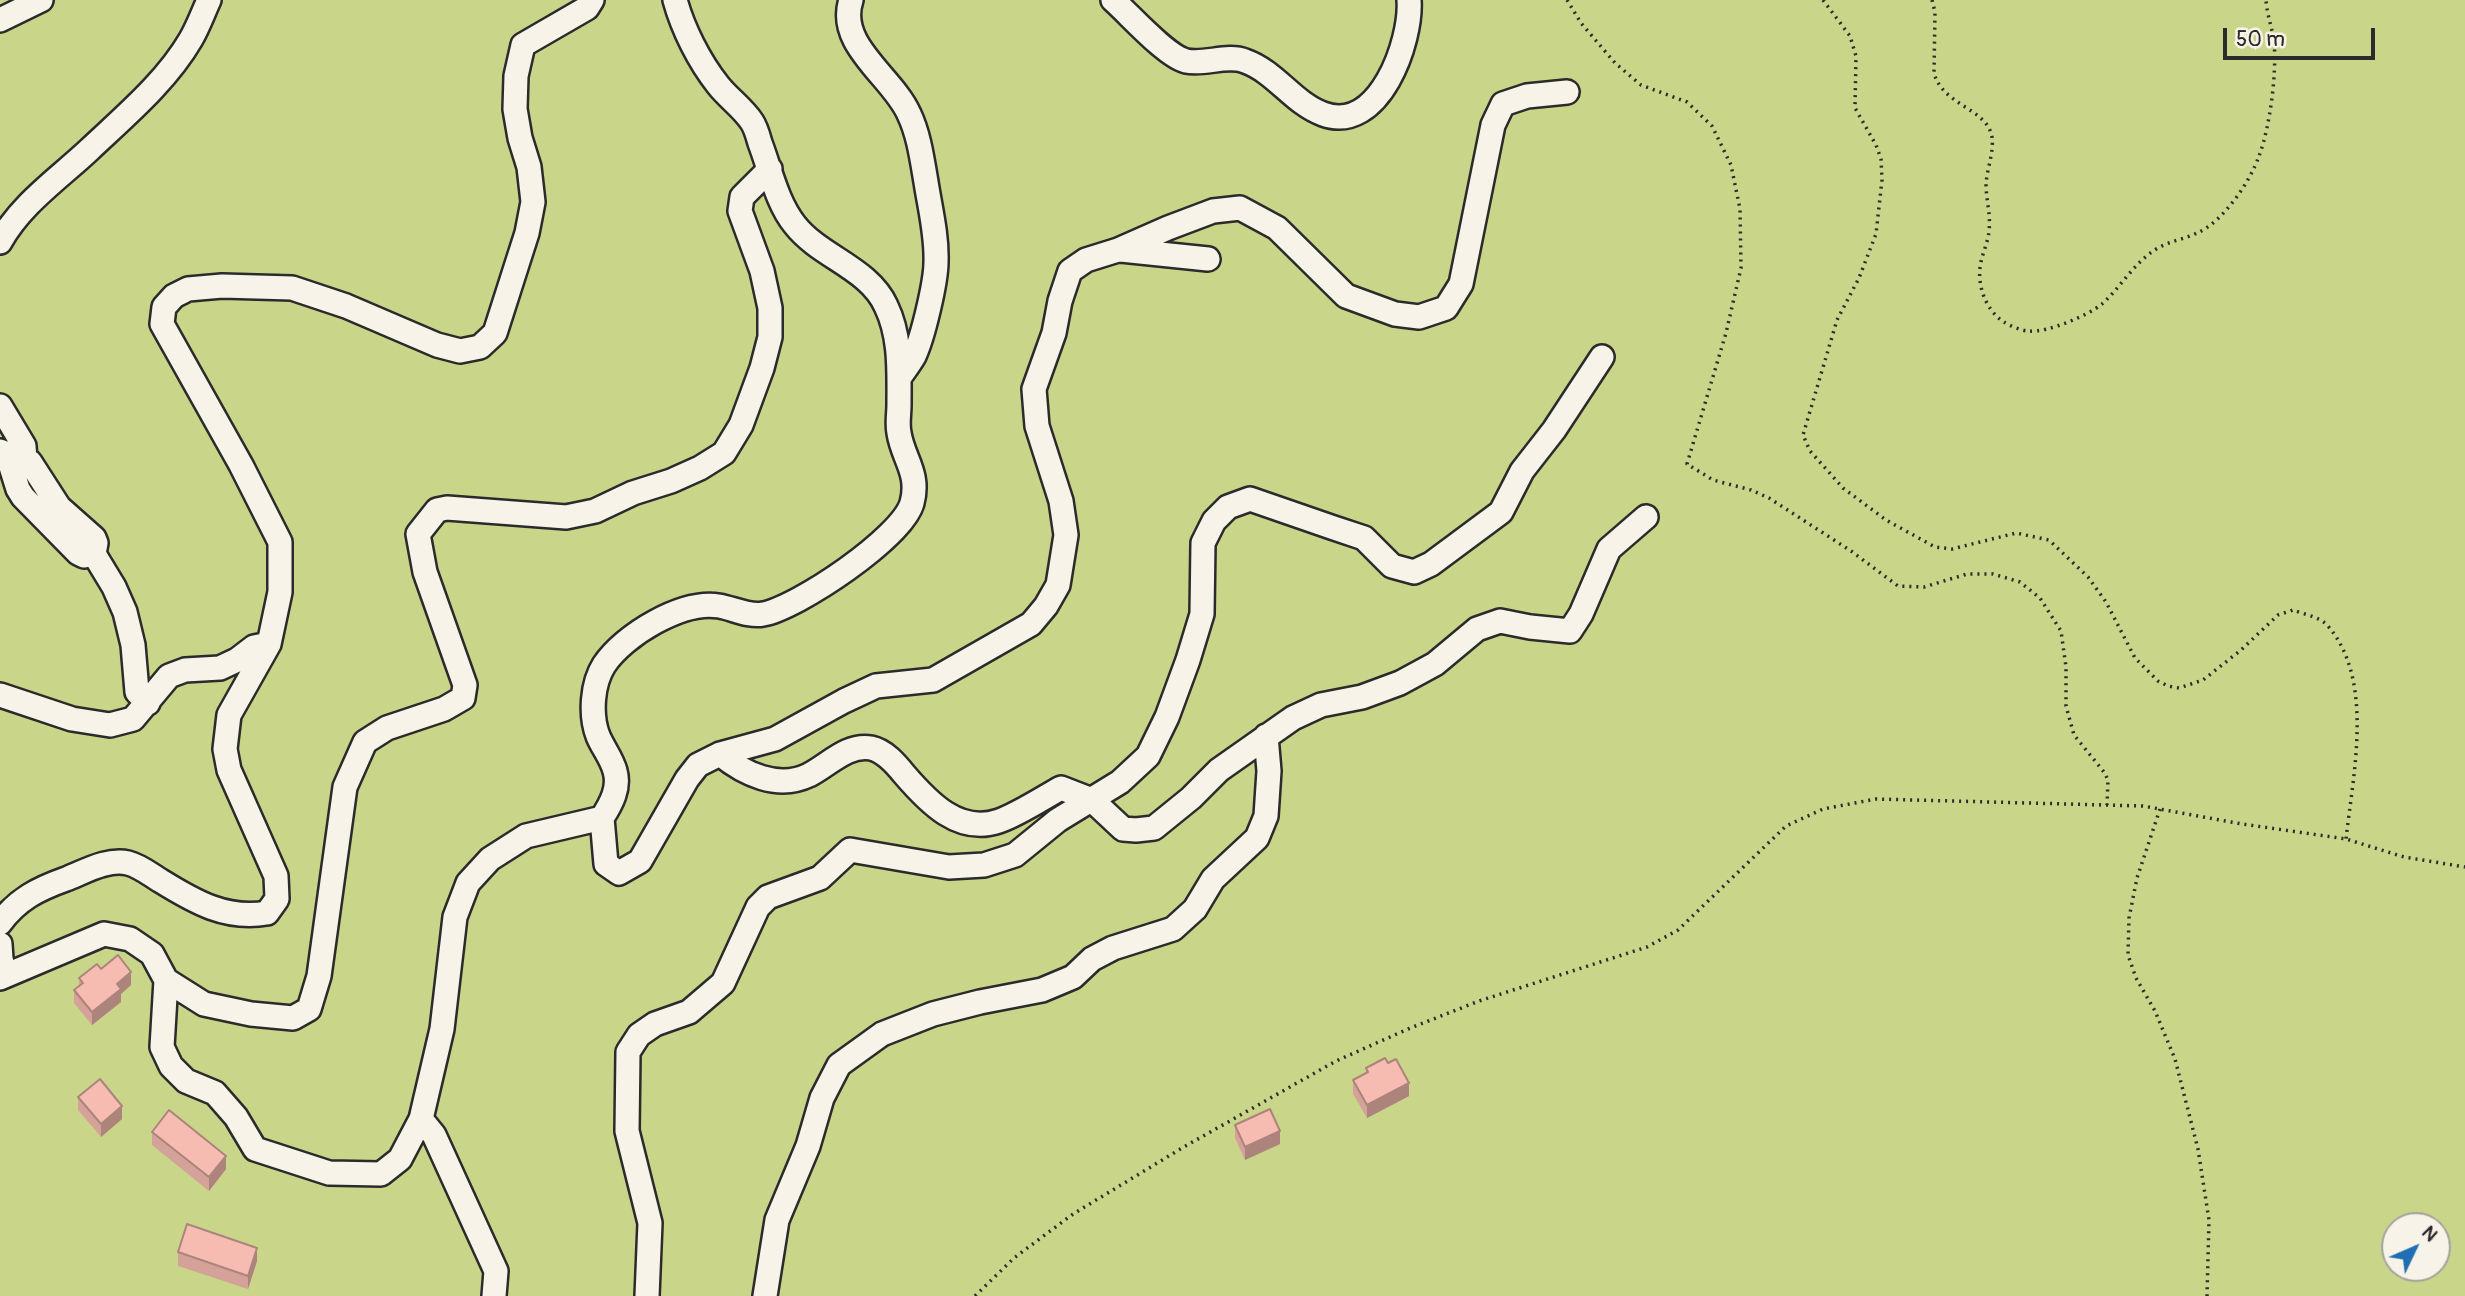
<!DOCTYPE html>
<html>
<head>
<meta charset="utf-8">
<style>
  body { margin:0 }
  #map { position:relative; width:2465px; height:1296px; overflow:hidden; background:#f7e8dd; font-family:Pangolin,sans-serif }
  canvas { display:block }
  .north { position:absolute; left:2381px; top:1212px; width:70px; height:70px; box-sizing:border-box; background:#f7f3e8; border:2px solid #a5a39c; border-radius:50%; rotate:46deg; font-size:19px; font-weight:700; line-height:28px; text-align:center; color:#2b2b2b }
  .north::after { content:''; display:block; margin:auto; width:24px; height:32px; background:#1f6fb2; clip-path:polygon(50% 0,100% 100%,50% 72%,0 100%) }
  .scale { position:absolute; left:2223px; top:28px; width:152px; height:32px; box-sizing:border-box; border:4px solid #2b2b2b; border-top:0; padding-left:9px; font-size:21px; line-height:24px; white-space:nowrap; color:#2b2b2b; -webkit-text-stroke:5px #f7f3e8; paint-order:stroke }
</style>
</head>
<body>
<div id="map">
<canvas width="2465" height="1296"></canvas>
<div class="north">N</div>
<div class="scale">50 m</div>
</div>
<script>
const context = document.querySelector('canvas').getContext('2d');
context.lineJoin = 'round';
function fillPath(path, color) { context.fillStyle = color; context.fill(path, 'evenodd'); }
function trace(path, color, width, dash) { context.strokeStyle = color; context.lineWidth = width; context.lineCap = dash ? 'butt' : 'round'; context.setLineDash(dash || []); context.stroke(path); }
fillPath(new Path2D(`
  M 0,0 L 2465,0 L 2465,1296 L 0,1296 ZM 2395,1226 L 2437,1226 L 2437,1268 L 2395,1268 Z`), '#c9d689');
const minor = new Path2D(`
  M 851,0 C 836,45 893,77 909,114 C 919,135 922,159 926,182 C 930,208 937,235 936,262 C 936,282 923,337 914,356 C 910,363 904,371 899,378
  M 1113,0 C 1130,15 1166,56 1186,61 C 1205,65 1227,54 1245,61 C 1276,72 1293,103 1323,114 C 1379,135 1412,41 1409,0
  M 0,20 L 41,0
  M 0,242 C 21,204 58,179 89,150 C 125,116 166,82 191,39 C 198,27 203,13 209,0
  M 1121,250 L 1208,259
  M 0,406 L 24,446 L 25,460
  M 0,451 L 30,462 L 59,507 L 94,538 L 96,543 L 94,554 L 114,587 L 125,612 L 133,645 L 137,692 L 148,703
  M 7,454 L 18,489 L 23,497 L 78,553 L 84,556 L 94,554
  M 0,695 L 72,719 L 110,725 L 133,719 L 169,676 L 185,670 L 220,668 L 237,660 L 254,647 L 269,644
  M 720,754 C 744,774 778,790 809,775 C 830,764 847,744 871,748 C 885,751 896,764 904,774 C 928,802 959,835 999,821 C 1017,815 1043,798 1061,788 L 1092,800 L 1123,829 L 1136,830 L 1154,828 L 1191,798 L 1219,770 L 1293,718 L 1321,705 L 1362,697 L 1400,683 L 1435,664 L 1477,629 L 1500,621 L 1530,627 L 1570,631 L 1581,614 L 1609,549 L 1646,517
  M 602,818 L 606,864 L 619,873 L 640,861 L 687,779 L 698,765 L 720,754 L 775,739 L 844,701 L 876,686 L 933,680 L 1031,624 L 1046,606 L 1058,585 L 1066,535 L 1061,501 L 1037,426 L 1034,389 L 1054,333 L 1060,301 L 1070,271 L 1086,260 L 1118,250 L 1168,228 L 1213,211 L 1240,208 L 1277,228 L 1346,296 L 1395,314 L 1419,317 L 1446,308 L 1461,284 L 1493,125 L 1503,104 L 1527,96 L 1567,92
  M 0,923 C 18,899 38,889 66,879 C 84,872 108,858 128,863 C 140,866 151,875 161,881 C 195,902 226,920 267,913 L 277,899 L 276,876 L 229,770 L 225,749 L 229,715 L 269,644 L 280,592 L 280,542 L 241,465 L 162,324 L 164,307 L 174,296 L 188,289 L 222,286 L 292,288 L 346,306 L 437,345 L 460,351 L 480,347 L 495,333 L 527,233 L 533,202 L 529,167 L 520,138 L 515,109 L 516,76 L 523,45 L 587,8 L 592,0
  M 0,944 L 1,959 L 5,974
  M 0,978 L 104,934 L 130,939 L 152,954 L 166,980 L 162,1047 L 171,1066 L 186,1081 L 215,1093 L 236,1117 L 255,1149 L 329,1173 L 381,1174 L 400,1159 L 421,1119 L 442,1029 L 455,917 L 468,883 L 490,859 L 526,836 L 602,818 C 611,804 620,788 615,771 C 612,759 603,748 598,736 C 590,715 592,684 604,665 C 624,635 682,600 719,606 C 732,608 749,617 763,614 C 797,608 902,538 912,503 C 920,473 903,459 899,433 C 897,424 899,414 899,405 C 899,371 901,337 886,306 C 869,268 820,257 795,225 C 777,203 770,169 760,143 C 758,136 756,128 752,122 C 743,108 728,98 718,85 C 699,61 683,29 675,0
  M 166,980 L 204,1004 L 251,1014 L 293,1018 L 309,1009 L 319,976 L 345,787 L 365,742 L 387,728 L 444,709 L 463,698 L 465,685 L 425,572 L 418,534 L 437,510 L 447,508 L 566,517 L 595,511 L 633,493 L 671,481 L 700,468 L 724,453 L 741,425 L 762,368 L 770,337 L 770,308 L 762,271 L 740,211 L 742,197 L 770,169
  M 421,1119 L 434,1135 L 496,1271 L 494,1296
  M 647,1296 L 650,1223 L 627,1131 L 628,1052 L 639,1035 L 655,1024 L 689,1012 L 723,983 L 758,907 L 768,897 L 820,878 L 850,850 L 949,867 L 984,865 L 1015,855 L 1058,820 L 1120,782 L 1148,756 L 1167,717 L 1188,660 L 1202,614 L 1203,543 L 1214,521 L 1228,507 L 1250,499 L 1334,528 L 1364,538 L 1392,566 L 1414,572 L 1431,564 L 1501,512 L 1522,471 L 1554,430 L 1602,357
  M 765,1296 L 777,1220 L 808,1146 L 822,1098 L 839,1065 L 882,1034 L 933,1014 L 980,1002 L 1042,990 L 1073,977 L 1092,959 L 1113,948 L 1173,929 L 1195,909 L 1213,879 L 1257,838 L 1266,816 L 1269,771 L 1266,736`);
trace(minor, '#2b2b2b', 28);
trace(new Path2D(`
  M 1567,0 L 1581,23 L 1615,63 L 1641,85 L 1687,102 L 1712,126 L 1731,165 L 1740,209 L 1741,268 L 1726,333 L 1687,464 L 1713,480 L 1751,490 L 1769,498 L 1851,551 L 1898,586 L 1924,587 L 1967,574 L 1993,574 L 2020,582 L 2040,598 L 2061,631 L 2066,667 L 2066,706 L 2074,735 L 2104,772 L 2108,780 L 2107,805
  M 1823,0 L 1850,36 L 1856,56 L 1855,108 L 1876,145 L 1881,159 L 1882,180 L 1876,234 L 1859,278 L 1837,320 L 1803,435 L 1810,451 L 1843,488 L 1886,520 L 1935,547 L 1952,549 L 2016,533 L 2049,540 L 2088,577 L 2106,602 L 2135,658 L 2158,681 L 2168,686 L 2179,688 L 2203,680 L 2241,650 L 2278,615 L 2293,610 C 2303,614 2320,617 2327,625 C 2375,679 2353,774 2346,839
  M 1932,0 L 1935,12 L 1934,73 C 1943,106 1987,108 1992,137 C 1994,152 1987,169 1986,184 C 1986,200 1991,215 1989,231 C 1988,242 1983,252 1981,262 C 1976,283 1985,310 2004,322 C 2010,326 2022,331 2029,331 C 2047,333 2089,315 2102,304 C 2122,286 2134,262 2158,248 C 2170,241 2185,239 2197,233 C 2223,222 2250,182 2259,156 C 2270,127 2277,73 2274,41 C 2272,27 2267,15 2266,0
  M 2160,809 L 2137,878 L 2129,918 L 2128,955 L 2136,978 L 2155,1011 L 2175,1059 L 2198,1149 L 2209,1220 L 2207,1296
  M 975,1296 L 1014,1258 L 1073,1214 L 1182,1148 L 1336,1061 L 1408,1029 L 1479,1001 L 1647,947 L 1678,930 L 1786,826 L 1823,809 L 1876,799 L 2143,806 L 2242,824 L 2346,839 L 2404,857 L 2465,867`), '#2b2b2b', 3.5, [2, 5]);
trace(minor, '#f7f3e8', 23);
fillPath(new Path2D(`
  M 101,969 L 131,985 L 121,994 L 121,1002 L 92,1025 L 74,1003 L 74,990 L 79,986 L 79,978 Z
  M 1366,1068 L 1409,1096 L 1367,1118 L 1353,1094 L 1353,1080 L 1366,1073 Z
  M 78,1097 L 122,1119 L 101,1137 L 78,1110 Z
  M 1235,1125 L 1280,1144 L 1245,1160 L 1235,1138 Z
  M 152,1132 L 226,1169 L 209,1191 L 152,1145 Z
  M 178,1252 L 257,1261 L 248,1289 L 178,1266 Z`), '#d4a298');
fillPath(new Path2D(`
  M 131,972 L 131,985 L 121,994 L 121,1002 L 92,1025 L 92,1012 L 117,984 Z
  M 1409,1083 L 1409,1096 L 1367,1118 L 1367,1105 Z
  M 122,1106 L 122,1119 L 101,1137 L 101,1124 Z
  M 1280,1131 L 1280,1144 L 1245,1160 L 1245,1147 Z
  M 226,1156 L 226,1169 L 209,1191 L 209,1177 Z
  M 257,1248 L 257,1261 L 248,1289 L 248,1276 Z`), '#ac847c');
const building = new Path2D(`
  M 118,955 L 131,972 L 117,984 L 121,989 L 92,1012 L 74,990 L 83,983 L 79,978 L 97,964 L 101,969 Z
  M 1385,1058 L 1388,1063 L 1396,1059 L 1409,1083 L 1367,1105 L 1353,1080 L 1368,1072 L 1366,1068 Z
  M 100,1079 L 122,1106 L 101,1124 L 78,1097 Z
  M 1270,1109 L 1280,1131 L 1245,1147 L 1235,1125 Z
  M 169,1110 L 226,1156 L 209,1177 L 152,1132 Z
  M 187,1224 L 257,1248 L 248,1276 L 178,1252 Z`);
fillPath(building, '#f6bcb1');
trace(building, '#ac847c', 2);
</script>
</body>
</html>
